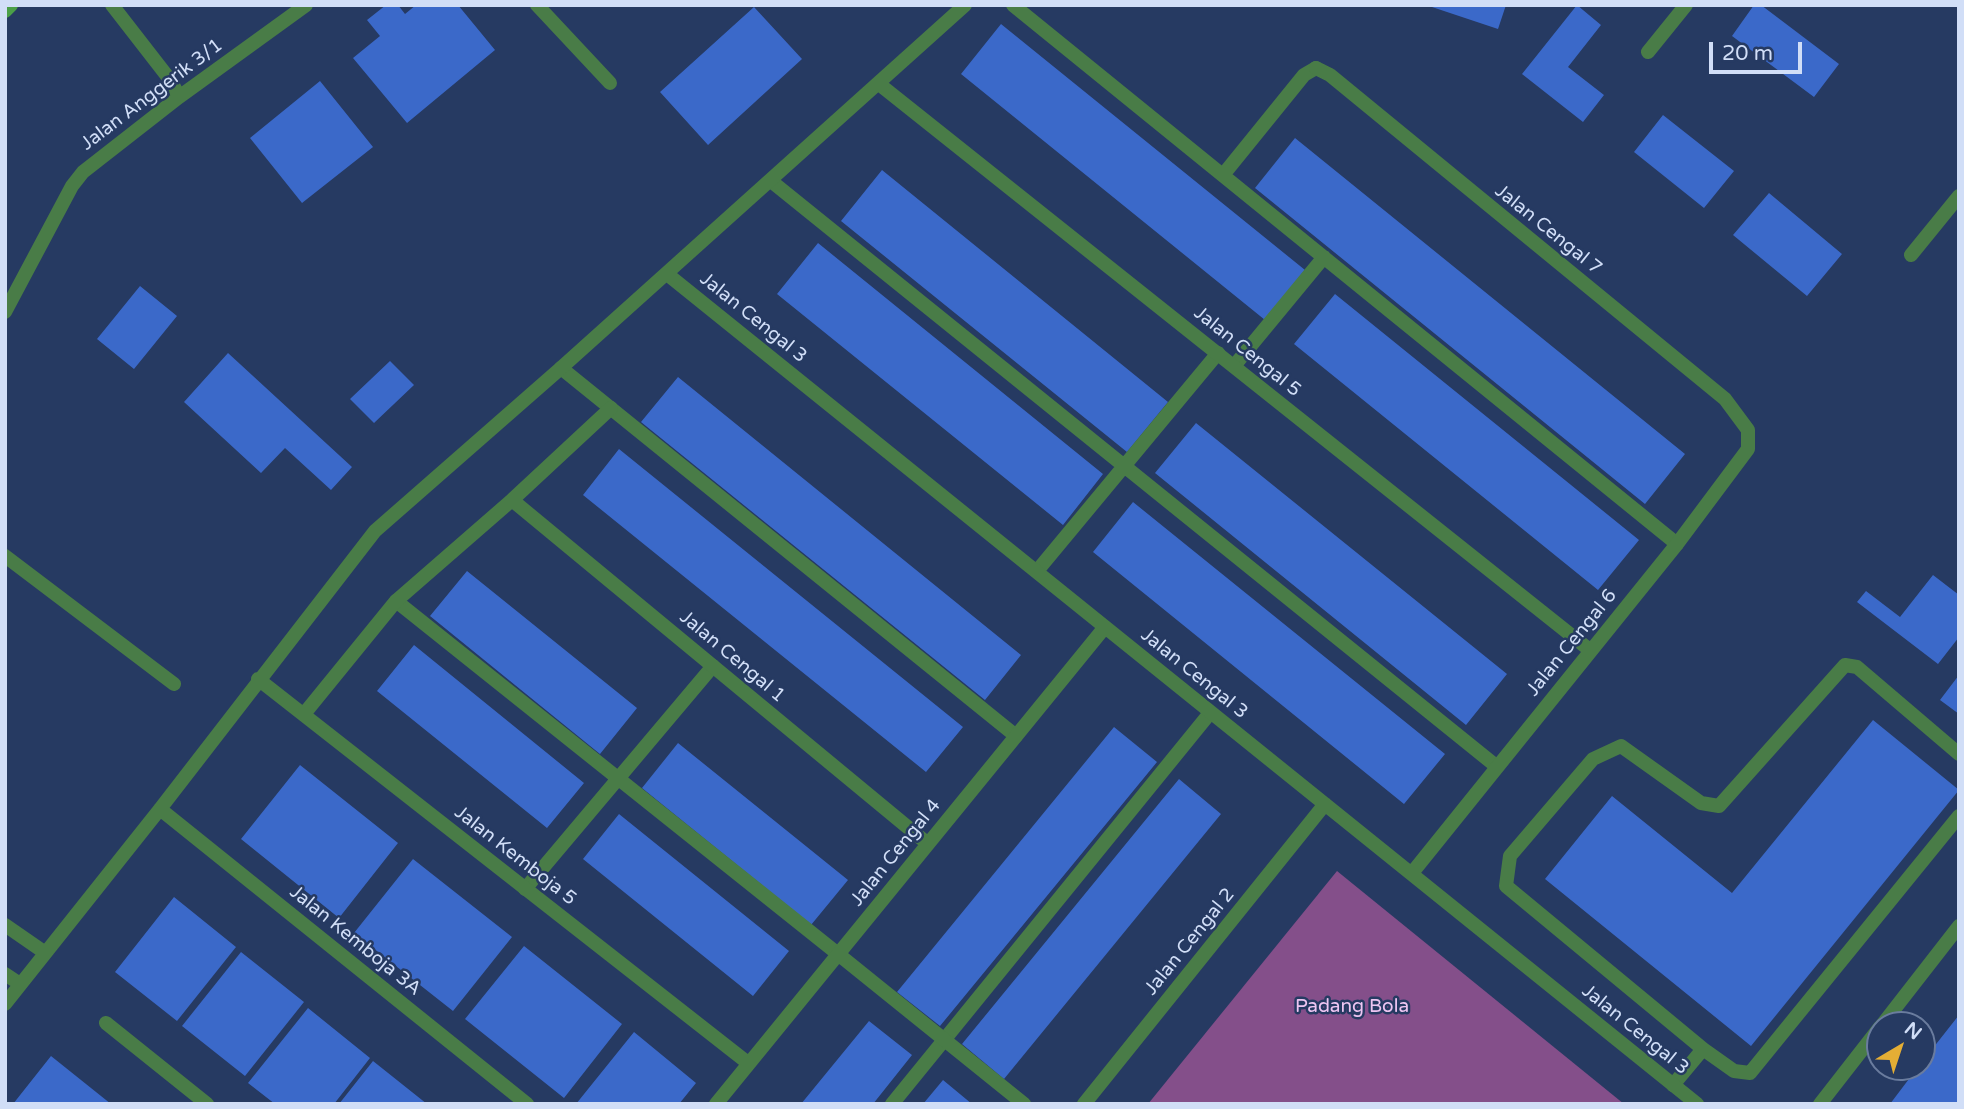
<!DOCTYPE html>
<html>
<head>
<meta charset="utf-8">
<style>
  body { margin:0 }
  #map { position:relative; width:1964px; height:1109px; overflow:hidden; background:#263a62; font-family:"Varela Round",sans-serif }
  canvas { display:block }
  .frame { position:absolute; inset:0; border:7px solid #d1def7; pointer-events:none }
  .north { position:absolute; left:1866px; top:1011px; width:70px; height:70px; box-sizing:border-box; background:#263a62; border:2px solid #6a7c9e; border-radius:50%; rotate:39deg; font-size:19px; font-weight:700; line-height:28px; text-align:center; color:#d1def7 }
  .north::after { content:''; display:block; margin:auto; width:24px; height:32px; background:#e4ae35; clip-path:polygon(50% 0,100% 100%,50% 72%,0 100%) }
  .scale { position:absolute; left:1709px; top:42px; width:93px; height:32px; box-sizing:border-box; border:4px solid #d1def7; border-top:0; padding-left:9px; font-size:21px; line-height:24px; white-space:nowrap; color:#d1def7; -webkit-text-stroke:5px #263a62; paint-order:stroke }
</style>
</head>
<body>
<div id="map">
<canvas width="1964" height="1109"></canvas>
<div class="frame"></div>
<div class="north">N</div>
<div class="scale">20 m</div>
</div>
<script>
const context = document.querySelector('canvas').getContext('2d');
context.lineJoin = 'round';
function fillPath(path, color) { context.fillStyle = color; context.fill(path, 'evenodd'); }
function trace(path, color, width, dash) { context.strokeStyle = color; context.lineWidth = width; context.lineCap = dash ? 'butt' : 'round'; context.setLineDash(dash || []); context.stroke(path); }
function label(font, color, halo, rows, align = 'center') {
  context.font = font + ' "Varela Round",sans-serif'; context.lineWidth = 5; context.setLineDash([]); context.textBaseline = 'middle'; context.strokeStyle = halo; context.fillStyle = color; for (const [text, x, y, turn = 0] of rows) {
    context.save(); context.translate(x, y); context.rotate((+turn || 0) * Math.PI / 180); context.textAlign = isNaN(turn) ? turn : align; if (halo) context.strokeText(text, 0, 0); context.fillText(text, 0, 0); context.restore();
  }
}
fillPath(new Path2D(`
  M 1337,871 L 1624,1104 L 1148,1104 Z`), '#844f8a');
fillPath(new Path2D(`
  M 386,5 L 398,5 L 405,14 L 416,5 L 458,5 L 495,50 L 407,123 L 353,58 L 380,36 L 367,20 Z
  M 1426,5 L 1506,5 L 1498,29 Z
  M 1577,5 L 1601,25 L 1568,67 L 1604,95 L 1583,122 L 1522,74 Z
  M 1754,5 L 1761,5 L 1839,64 L 1814,97 L 1732,36 Z
  M 754,7 L 802,59 L 708,145 L 660,92 Z
  M 1001,24 L 1305,270 L 1265,320 L 961,74 Z
  M 320,81 L 373,147 L 302,203 L 250,138 Z
  M 1663,115 L 1734,171 L 1704,208 L 1634,152 Z
  M 1295,138 L 1685,454 L 1645,504 L 1255,188 Z
  M 882,170 L 1168,402 L 1127,452 L 841,221 Z
  M 1769,193 L 1842,254 L 1807,296 L 1733,235 Z
  M 818,243 L 1103,474 L 1063,525 L 777,294 Z
  M 140,286 L 177,316 L 134,369 L 97,339 Z
  M 1335,294 L 1639,540 L 1598,590 L 1294,344 Z
  M 228,353 L 352,467 L 331,490 L 285,448 L 261,473 L 184,402 Z
  M 390,361 L 414,385 L 374,423 L 350,399 Z
  M 678,377 L 1021,655 L 985,700 L 641,422 Z
  M 1196,423 L 1507,674 L 1466,725 L 1155,473 Z
  M 619,449 L 963,727 L 926,772 L 583,495 Z
  M 1133,502 L 1445,754 L 1404,804 L 1093,552 Z
  M 467,571 L 637,708 L 600,754 L 430,616 Z
  M 1933,575 L 1959,595 L 1959,637 L 1938,664 L 1857,602 L 1866,591 L 1900,617 Z
  M 414,645 L 584,783 L 547,828 L 377,691 Z
  M 1959,675 L 1959,714 L 1940,700 Z
  M 1873,720 L 1959,790 L 1751,1046 L 1545,879 L 1612,796 L 1732,893 Z
  M 1114,727 L 1157,762 L 940,1026 L 897,992 Z
  M 678,743 L 848,880 L 811,925 L 642,788 Z
  M 300,765 L 398,843 L 339,918 L 241,839 Z
  M 1179,779 L 1221,814 L 1004,1079 L 962,1044 Z
  M 619,814 L 789,951 L 753,996 L 583,859 Z
  M 413,859 L 512,937 L 453,1011 L 354,933 Z
  M 174,897 L 236,947 L 177,1021 L 115,972 Z
  M 524,946 L 622,1024 L 564,1098 L 465,1019 Z
  M 241,952 L 304,1002 L 245,1076 L 182,1026 Z
  M 308,1008 L 370,1058 L 334,1104 L 275,1104 L 248,1083 Z
  M 1959,1015 L 1959,1104 L 1890,1104 L 1918,1067 L 1922,1067 L 1922,1062 Z
  M 869,1021 L 912,1055 L 873,1104 L 801,1104 Z
  M 634,1032 L 696,1083 L 679,1104 L 576,1104 Z
  M 51,1056 L 111,1104 L 13,1104 Z
  M 373,1061 L 427,1104 L 339,1104 Z
  M 943,1080 L 972,1104 L 923,1104 Z`), '#3b69c9');
trace(new Path2D(`
  M 1013,5 L 1677,544
  M 1223,175 L 1304,75 L 1316,68
  M 771,181 L 1496,766
  M 1234,366 L 1324,257
  M 561,368 L 1016,736
  M 1037,571 L 1218,353
  M 396,601 L 838,954
  M 1959,754 L 1857,667 L 1845,665 L 1719,806 L 1701,803 L 1621,746 L 1593,759 L 1510,856 L 1506,886 L 1703,1049 L 1734,1071 L 1750,1073 L 1959,816
  M 525,889 L 713,666
  M 1673,1085 L 1703,1049
  M 892,1104 L 1210,713`), '#497c47', 14);
trace(new Path2D(`
  M 112,5 L 171,81 L 179,97
  M 537,5 L 610,83
  M 1648,52 L 1686,5
  M 1316,68 L 1330,75 L 1725,399 L 1748,430 L 1748,449 L 1677,544 L 1412,873
  M 879,84 L 1591,651
  M 1911,255 L 1959,196
  M 667,274 L 1697,1104
  M 5,312 L 72,186 L 83,172 L 179,97 L 306,5
  M 512,500 L 928,844
  M 5,556 L 174,684
  M 258,679 L 748,1063
  M 304,714 L 396,601 L 512,500 L 611,408
  M 160,809 L 527,1104
  M 5,925 L 44,952
  M 838,954 L 1024,1104
  M 5,974 L 20,984
  M 5,1004 L 160,809 L 375,531 L 561,368 L 965,5
  M 106,1023 L 207,1104
  M 1882,1025 L 1959,926
  M 716,1104 L 1105,627
  M 1084,1104 L 1325,804
  M 1820,1104 L 1880,1027`), '#497c47', 14);
trace(new Path2D(`
  M 5,11 L 11,5`), '#4b9f48', 14);
label('19px', '#d1def7', '#263a62', [
  ["Jalan Anggerik 3/1",152,95,-37],
  ["Jalan Cengal 7",1548,230,39],
  ["Jalan Cengal 3",753,318,39],
  ["Jalan Cengal 5",1247,352,39],
  ["Jalan Cengal 6",1572,643,-51],
  ["Jalan Cengal 1",732,657,40],
  ["Jalan Cengal 3",1194,674,39],
  ["Jalan Cengal 4",896,853,-51],
  ["Jalan Kemboja 5",515,856,38],
  ["Jalan Kemboja 3A",355,941,39],
  ["Jalan Cengal 2",1190,942,-51],
  ["Jalan Cengal 3",1635,1030,39]
]);
label('19px', '#eec5f2', '#263a62', [
  ["Padang Bola",1352,1007]
]);
</script>
</body>
</html>
